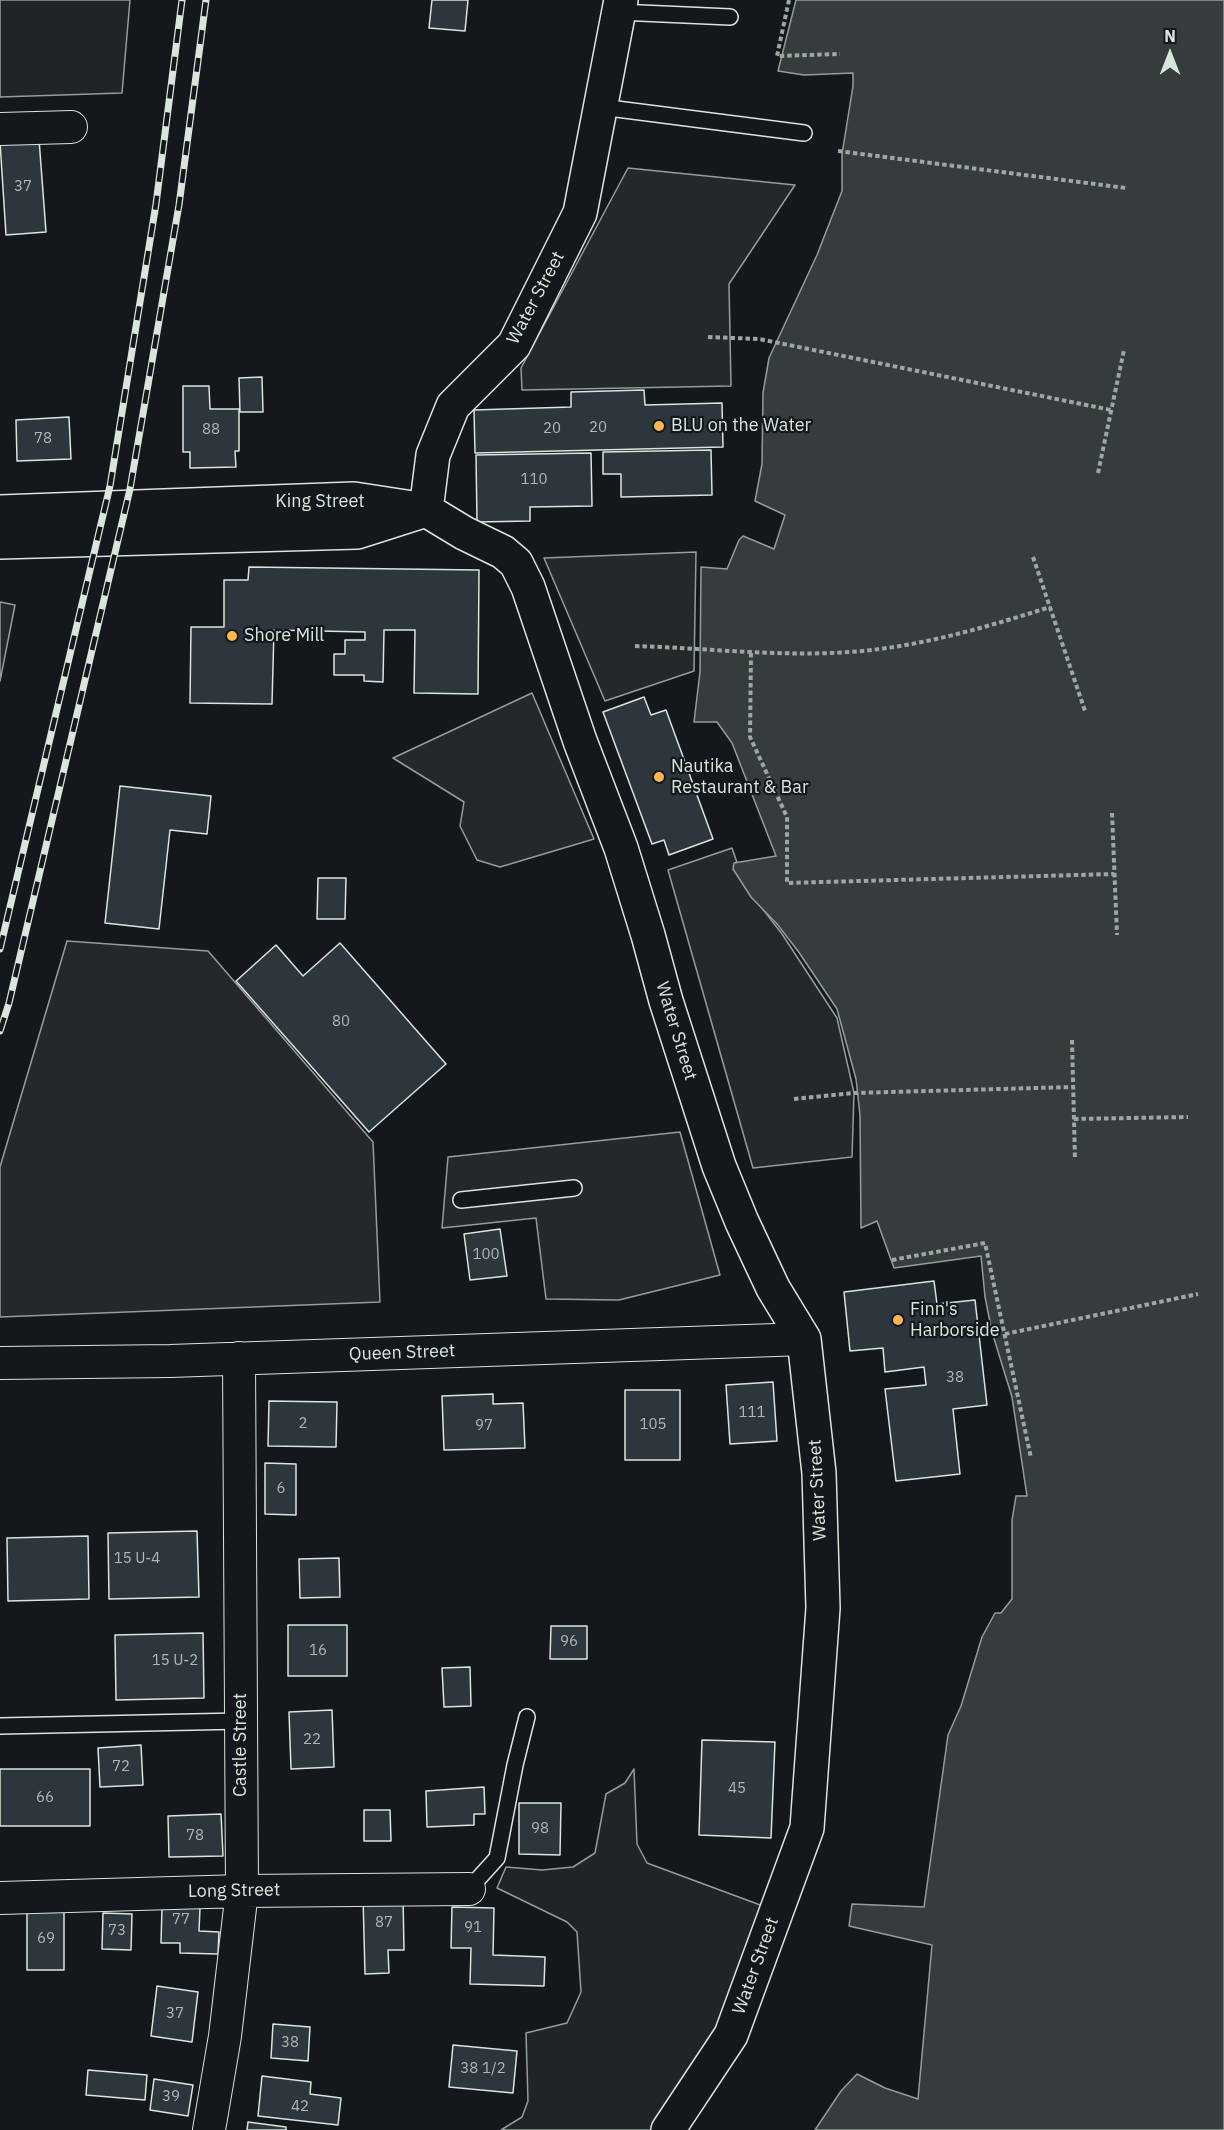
<!DOCTYPE html>
<html>
<head>
<meta charset="utf-8">
<style>
  body { margin:0 }
  #map { position:relative; width:1224px; height:2130px; overflow:hidden; background:#14181c; font-family:"IBM Plex Sans",sans-serif }
  canvas { display:block }
  .north { position:absolute; left:1140px; top:24px; width:60px; height:60px; -webkit-text-stroke:4px #14181c; paint-order:stroke; rotate:0deg; font-size:16px; font-weight:700; line-height:24px; text-align:center; color:#d8e6dc }
  .north::after { content:''; display:block; margin:auto; width:21px; height:27px; background:#d8e6dc; clip-path:polygon(50% 0,100% 100%,50% 72%,0 100%) }
</style>
</head>
<body>
<div id="map">
<canvas width="1224" height="2130"></canvas>
<div class="north">N</div>
</div>
<script>
const context = document.querySelector('canvas').getContext('2d');
context.lineJoin = 'round';
function fillPath(path, color) { context.fillStyle = color; context.fill(path, 'evenodd'); }
function trace(path, color, width, dash) { context.strokeStyle = color; context.lineWidth = width; context.lineCap = dash ? 'butt' : 'round'; context.setLineDash(dash || []); context.stroke(path); }
function label(font, color, halo, rows, align = 'center') {
  context.font = font + ' "IBM Plex Sans",sans-serif'; context.lineWidth = 4.5; context.setLineDash([]); context.textBaseline = 'middle'; context.strokeStyle = halo; context.fillStyle = color; for (const [text, x, y, turn = 0] of rows) {
    context.save(); context.translate(x, y); context.rotate((+turn || 0) * Math.PI / 180); context.textAlign = isNaN(turn) ? turn : align; if (halo) context.strokeText(text, 0, 0); context.fillText(text, 0, 0); context.restore();
  }
}
const green = new Path2D(`
  M 0,0 L 130,0 L 122,93 L 0,97 Z
  M 634,1769 L 637,1844 L 647,1863 L 771,1909 L 769,1921 L 668,2130 L 501,2130 L 522,2117 L 528,2101 L 526,2033 L 567,2023 L 581,1992 L 577,1932 L 567,1922 L 497,1888 L 506,1867 L 542,1870 L 573,1867 L 595,1853 L 606,1794 L 625,1783 Z`);
fillPath(green, '#202428');
trace(green, '#939e99', 1.5);
const parking = new Path2D(`
  M 628,168 L 795,185 L 729,284 L 731,386 L 522,390 L 521,368 Z
  M 696,552 L 694,671 L 605,701 L 544,558 Z
  M 0,602 L 15,605 L 0,681 Z
  M 532,693 L 594,839 L 500,867 L 477,860 L 460,826 L 464,802 L 393,758 Z
  M 732,848 L 745,886 L 782,934 L 837,1018 L 854,1093 L 852,1157 L 753,1168 L 668,870 Z
  M 67,941 L 208,951 L 373,1142 L 380,1302 L 0,1317 L 0,1167 Z
  M 680,1132 L 720,1275 L 619,1300 L 546,1299 L 536,1218 L 442,1228 L 448,1157 Z`);
fillPath(parking, '#24282b');
trace(parking, '#939e99', 1.5);
const water = new Path2D(`
  M 796,0 L 1224,0 L 1224,2130 L 815,2130 L 841,2091 L 857,2074 L 885,2088 L 918,2099 L 932,1945 L 849,1926 L 852,1904 L 924,1907 L 948,1735 L 961,1706 L 982,1637 L 995,1613 L 1001,1613 L 1012,1599 L 1012,1520 L 1016,1496 L 1027,1496 L 1012,1397 L 992,1332 L 985,1297 L 981,1256 L 894,1268 L 877,1221 L 861,1228 L 860,1115 L 856,1079 L 837,1009 L 798,951 L 777,924 L 751,897 L 733,869 L 734,863 L 776,856 L 732,743 L 717,722 L 694,722 L 700,672 L 701,567 L 727,569 L 739,540 L 743,536 L 774,549 L 785,515 L 755,501 L 762,464 L 763,393 L 769,358 L 817,255 L 842,191 L 842,154 L 853,86 L 853,73 L 804,75 L 778,71 Z`);
fillPath(water, '#363b3e');
trace(water, '#939e99', 1.5);
const building = new Path2D(`
  M 432,0 L 468,0 L 465,31 L 429,28 Z
  M 39,139 L 46,232 L 6,235 L 0,142 Z
  M 262,377 L 263,412 L 240,412 L 239,378 Z
  M 183,386 L 209,386 L 210,409 L 239,409 L 239,451 L 235,451 L 236,467 L 190,468 L 190,452 L 183,452 Z
  M 644,390 L 645,405 L 722,403 L 723,447 L 475,453 L 474,410 L 571,407 L 571,392 Z
  M 69,417 L 71,459 L 17,461 L 16,420 Z
  M 711,450 L 712,495 L 621,497 L 621,474 L 603,474 L 603,452 Z
  M 591,453 L 592,506 L 530,507 L 530,521 L 477,522 L 476,455 Z
  M 249,567 L 479,570 L 478,694 L 414,693 L 415,630 L 384,630 L 383,682 L 364,681 L 364,675 L 334,675 L 334,654 L 345,654 L 345,640 L 365,640 L 365,632 L 274,630 L 272,704 L 190,703 L 191,627 L 224,627 L 224,580 L 248,580 Z
  M 644,697 L 651,715 L 666,710 L 713,839 L 669,855 L 664,840 L 652,844 L 603,712 Z
  M 120,786 L 211,796 L 207,834 L 170,830 L 159,929 L 105,923 Z
  M 318,878 L 346,878 L 345,919 L 317,919 Z
  M 340,943 L 446,1064 L 369,1132 L 236,981 L 276,945 L 303,976 Z
  M 500,1229 L 507,1276 L 470,1280 L 464,1234 Z
  M 934,1281 L 937,1304 L 975,1300 L 987,1405 L 953,1409 L 960,1474 L 896,1481 L 885,1389 L 926,1385 L 924,1367 L 885,1372 L 883,1348 L 850,1351 L 844,1292 Z
  M 773,1382 L 777,1441 L 730,1444 L 726,1385 Z
  M 625,1390 L 680,1390 L 680,1460 L 625,1460 Z
  M 493,1394 L 493,1404 L 523,1403 L 525,1448 L 444,1450 L 442,1396 Z
  M 269,1401 L 337,1402 L 336,1447 L 268,1446 Z
  M 265,1463 L 296,1464 L 296,1515 L 265,1514 Z
  M 197,1531 L 199,1597 L 109,1599 L 108,1533 Z
  M 88,1536 L 89,1599 L 8,1601 L 7,1538 Z
  M 339,1558 L 340,1597 L 300,1598 L 299,1559 Z
  M 288,1625 L 347,1625 L 347,1676 L 288,1676 Z
  M 551,1626 L 587,1626 L 587,1659 L 550,1659 Z
  M 203,1633 L 204,1698 L 116,1700 L 115,1635 Z
  M 470,1667 L 471,1706 L 444,1707 L 442,1668 Z
  M 332,1710 L 334,1767 L 291,1769 L 289,1712 Z
  M 702,1740 L 775,1742 L 771,1838 L 699,1835 Z
  M 141,1745 L 143,1785 L 100,1787 L 98,1748 Z
  M 0,1769 L 90,1769 L 90,1826 L 0,1826 Z
  M 484,1787 L 485,1814 L 474,1814 L 474,1825 L 427,1827 L 426,1791 Z
  M 519,1803 L 561,1803 L 560,1855 L 519,1854 Z
  M 364,1810 L 390,1810 L 391,1841 L 364,1841 Z
  M 221,1814 L 223,1856 L 169,1857 L 168,1816 Z
  M 403,1896 L 404,1950 L 388,1950 L 389,1973 L 365,1974 L 363,1897 Z
  M 27,1907 L 64,1907 L 64,1970 L 27,1970 Z
  M 162,1907 L 200,1908 L 199,1931 L 219,1932 L 218,1954 L 180,1953 L 180,1943 L 161,1943 Z
  M 452,1907 L 494,1908 L 493,1955 L 545,1957 L 544,1986 L 470,1984 L 471,1948 L 451,1948 Z
  M 103,1913 L 132,1914 L 131,1950 L 102,1949 Z
  M 157,1986 L 198,1992 L 192,2042 L 151,2036 Z
  M 273,2024 L 310,2027 L 308,2061 L 271,2058 Z
  M 453,2045 L 517,2051 L 513,2093 L 449,2087 Z
  M 88,2070 L 147,2075 L 145,2100 L 86,2095 Z
  M 262,2076 L 311,2082 L 310,2094 L 341,2098 L 338,2125 L 258,2116 Z
  M 154,2079 L 193,2085 L 188,2116 L 150,2110 Z
  M 248,2122 L 286,2127 L 286,2130 L 247,2130 Z`);
fillPath(building, '#2c363c');
trace(building, '#d8e6dc', 1.5);
const service = new Path2D(`
  M 618,12 L 730,17
  M 601,107 L 804,133
  M 461,1200 L 574,1188
  M 0,1726 L 241,1721
  M 469,1889 L 497,1858 L 515,1765 L 527,1717`);
const minor = new Path2D(`
  M 0,129 L 71,127
  M 0,1363 L 170,1361 L 804,1339
  M 0,1898 L 242,1891 L 469,1889
  M 209,2130 L 225,2036 L 242,1891 L 239,1358`);
const tertiary = new Path2D(`
  M 621,0 L 580,213 L 514,345 L 453,406 L 433,455 L 426,510 L 464,533 L 503,552 L 516,563 L 528,587 L 580,741 L 621,848 L 648,935 L 666,1001 L 719,1166 L 742,1222 L 773,1288 L 804,1339 L 819,1473 L 823,1608 L 807,1828 L 731,2035 L 668,2130
  M 0,512 L 354,499 L 419,509
  M 0,542 L 357,532 L 426,510`);
trace(service, '#d8e6dc', 18);
trace(minor, '#d8e6dc', 34);
trace(tertiary, '#d8e6dc', 36);
trace(new Path2D(`
  M 789,0 L 777,56 L 840,54
  M 838,151 L 1126,188
  M 708,337 L 759,339 L 1111,410
  M 1098,473 L 1124,350
  M 1033,557 L 1085,711
  M 635,646 C 706,648 778,657 850,652 C 919,647 984,628 1050,607
  M 751,653 L 750,737 L 787,817 L 787,883 L 1114,874
  M 1112,813 L 1117,935
  M 1072,1040 L 1075,1160
  M 794,1099 L 854,1093 L 1073,1087
  M 1074,1119 L 1188,1117
  M 892,1260 L 985,1243 L 1031,1458
  M 1005,1334 L 1198,1294`), '#9da8a2', 4, [4.5, 3]);
trace(service, '#14181c', 15);
trace(minor, '#14181c', 32);
trace(tertiary, '#14181c', 33);
const rail = new Path2D(`
  M 0,949 L 110,486 L 156,204 L 182,0
  M 0,1031 L 9,1003 L 130,489 L 179,205 L 206,0`);
trace(rail, '#d8e6dc', 7);
trace(rail, '#14181c', 4.5, [14]);
for (const [x, y, r, color] of [
  [659,426,6,"#ffb74d"],
  [232,636,6,"#ffb74d"],
  [659,777,6,"#ffb74d"],
  [898,1320,6,"#ffb74d"]
]) { const dot = new Path2D(); dot.arc(x, y, r, 0, 2 * Math.PI); context.fillStyle = color; context.fill(dot); trace(dot, '#14181c', 2); }
label('15px', '#adbab4', null, [
  ["37",23,187],
  ["20",598,428],
  ["20",552,429],
  ["88",211,430],
  ["78",43,439],
  ["110",534,480],
  ["80",341,1022],
  ["100",486,1255],
  ["38",955,1378],
  ["111",752,1413],
  ["2",303,1424],
  ["105",653,1425],
  ["97",484,1426],
  ["6",281,1489],
  ["15 U-4",137,1559],
  ["96",569,1642],
  ["16",318,1651],
  ["15 U-2",175,1661],
  ["22",312,1740],
  ["72",121,1767],
  ["45",737,1789],
  ["66",45,1798],
  ["98",540,1829],
  ["78",195,1836],
  ["77",181,1920],
  ["87",384,1923],
  ["91",473,1928],
  ["73",117,1931],
  ["69",46,1939],
  ["37",175,2014],
  ["38",290,2043],
  ["38 1/2",483,2069],
  ["39",171,2097],
  ["42",300,2107]
]);
label('18px', '#d8e6dc', '#14181c', [
  ["Water Street",536,298,-62],
  ["King Street",320,502],
  ["Water Street",676,1031,73],
  ["Queen Street",402,1353,-2],
  ["Water Street",818,1490,-93],
  ["Castle Street",241,1745,-90],
  ["Long Street",234,1891,-1],
  ["Water Street",756,1966,-70]
]);
label('18px', '#d8e6dc', '#14181c', [
  ["BLU on the Water",671,426],
  ["Shore Mill",244,636],
  ["Nautika",671,767],
  ["Restaurant & Bar",671,788],
  ["Finn's",910,1310],
  ["Harborside",910,1331]
], 'left');
</script>
</body>
</html>
